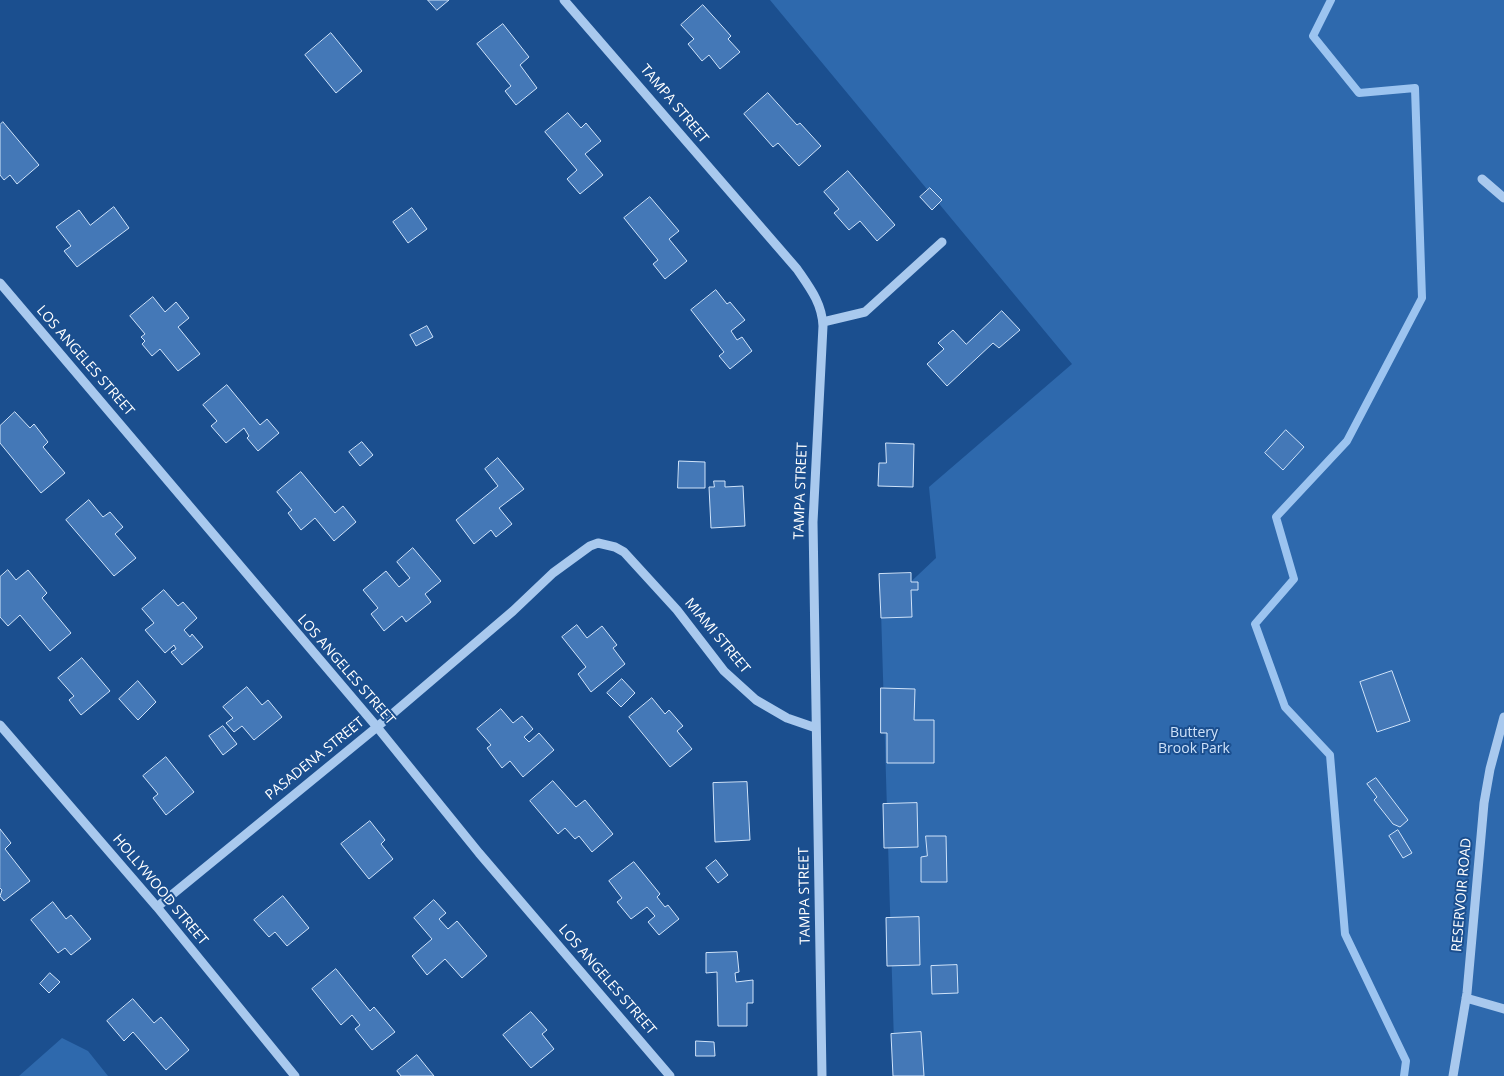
<!DOCTYPE html>
<html>
<head>
<meta charset="utf-8">
<style>
  body { margin:0 }
  canvas { display:block; background:#1b4f8f }
</style>
</head>
<body>
<canvas width="1504" height="1076"></canvas>
<script>
const context = document.querySelector('canvas').getContext('2d');
context.lineJoin = 'round';
function fillPath(path, color) { context.fillStyle = color; context.fill(path, 'evenodd'); }
function trace(path, color, width, dash) { context.strokeStyle = color; context.lineWidth = width; context.lineCap = dash ? 'butt' : 'round'; context.setLineDash(dash || []); context.stroke(path); }
function label(font, color, halo, rows, align = 'center') {
  context.font = font + ' "Open Sans",sans-serif'; context.lineWidth = 4; context.setLineDash([]); context.textBaseline = 'middle'; context.strokeStyle = halo; context.fillStyle = color; for (const [text, x, y, turn = 0] of rows) {
    context.save(); context.translate(x, y); context.rotate((+turn || 0) * Math.PI / 180); context.textAlign = isNaN(turn) ? turn : align; if (halo) context.strokeText(text, 0, 0); context.fillText(text, 0, 0); context.restore();
  }
}
fillPath(new Path2D(`
  M 770,0 L 1504,0 L 1504,1076 L 895,1076 L 881,610 L 936,558 L 929,487 L 1072,364 Z
  M 62,1038 L 88,1051 L 108,1076 L 19,1076 Z`), '#2e69ad');
trace(new Path2D(`
  M 1331,0 L 1313,36 L 1359,93 L 1415,88 L 1422,298 L 1347,441 L 1276,517 L 1294,579 L 1255,624 L 1285,707 L 1330,755 L 1345,934 L 1406,1061 L 1404,1076`), '#9cc4f0', 8);
const building = new Path2D(`
  M 428,0 L 449,0 L 437,10 Z
  M 703,5 L 731,36 L 728,39 L 740,52 L 720,69 L 709,55 L 702,61 L 688,44 L 694,39 L 681,25 Z
  M 503,24 L 529,57 L 520,65 L 537,88 L 516,105 L 505,91 L 511,86 L 477,44 Z
  M 331,33 L 362,71 L 336,93 L 305,55 Z
  M 768,93 L 797,125 L 800,123 L 821,146 L 799,166 L 778,143 L 773,147 L 744,114 Z
  M 568,113 L 581,128 L 586,123 L 601,141 L 585,154 L 603,175 L 580,194 L 567,179 L 577,170 L 545,132 Z
  M 3,122 L 39,165 L 17,184 L 10,175 L 4,180 L 0,175 L 0,125 Z
  M 848,171 L 895,225 L 877,241 L 860,221 L 849,230 L 834,213 L 839,209 L 824,192 Z
  M 930,188 L 942,200 L 932,210 L 920,197 Z
  M 650,197 L 679,231 L 669,239 L 687,261 L 665,279 L 653,264 L 658,260 L 624,218 Z
  M 114,207 L 129,228 L 77,267 L 64,251 L 71,246 L 56,227 L 79,210 L 90,225 Z
  M 412,208 L 427,229 L 408,243 L 393,222 Z
  M 716,290 L 727,304 L 730,302 L 745,320 L 731,331 L 737,340 L 742,337 L 752,351 L 730,369 L 719,356 L 724,352 L 691,310 Z
  M 153,297 L 165,312 L 176,302 L 189,318 L 178,327 L 200,354 L 178,371 L 160,349 L 152,356 L 142,344 L 145,341 L 141,337 L 145,334 L 130,316 Z
  M 1002,311 L 1020,330 L 999,348 L 993,343 L 947,386 L 927,364 L 944,349 L 938,343 L 953,330 L 966,344 Z
  M 427,326 L 433,337 L 416,346 L 410,335 Z
  M 227,385 L 260,425 L 267,419 L 279,433 L 258,451 L 247,438 L 249,436 L 244,428 L 226,443 L 211,426 L 217,421 L 203,405 Z
  M 15,412 L 30,428 L 34,424 L 48,442 L 43,447 L 65,473 L 41,493 L 0,443 L 0,426 Z
  M 1286,430 L 1304,447 L 1283,470 L 1265,453 Z
  M 362,442 L 373,455 L 360,466 L 349,452 Z
  M 886,443 L 914,444 L 913,487 L 878,486 L 879,463 L 886,463 Z
  M 498,458 L 524,489 L 499,508 L 512,524 L 496,537 L 491,530 L 474,544 L 456,520 L 498,486 L 485,469 Z
  M 679,461 L 705,462 L 705,488 L 678,488 Z
  M 301,472 L 335,513 L 343,506 L 356,522 L 334,541 L 315,518 L 301,530 L 288,513 L 292,510 L 277,492 Z
  M 714,481 L 725,481 L 725,487 L 743,486 L 745,526 L 711,528 L 709,487 L 714,487 Z
  M 89,500 L 103,517 L 110,512 L 123,527 L 115,534 L 136,558 L 114,576 L 66,520 Z
  M 413,548 L 441,581 L 425,594 L 431,602 L 406,622 L 402,616 L 384,631 L 371,614 L 378,608 L 363,590 L 386,571 L 399,587 L 410,578 L 397,562 Z
  M 8,570 L 16,580 L 28,570 L 47,593 L 42,598 L 71,633 L 50,651 L 20,615 L 8,626 L 0,617 L 0,577 Z
  M 911,573 L 911,582 L 918,582 L 918,590 L 911,590 L 912,617 L 881,618 L 879,574 Z
  M 164,590 L 178,606 L 183,602 L 197,618 L 184,630 L 190,637 L 192,634 L 203,647 L 182,665 L 171,652 L 176,649 L 174,645 L 165,653 L 145,630 L 154,623 L 142,609 Z
  M 577,625 L 587,638 L 602,626 L 617,645 L 613,648 L 625,664 L 591,692 L 578,674 L 586,667 L 562,637 Z
  M 82,658 L 110,691 L 81,715 L 69,700 L 74,696 L 58,678 Z
  M 1392,671 L 1410,721 L 1377,732 L 1360,682 Z
  M 622,679 L 635,693 L 621,707 L 607,693 Z
  M 138,681 L 156,702 L 138,720 L 119,699 Z
  M 247,687 L 262,705 L 268,700 L 282,717 L 254,740 L 242,726 L 234,732 L 226,723 L 233,718 L 223,707 Z
  M 881,688 L 915,689 L 914,720 L 934,720 L 934,763 L 887,763 L 887,733 L 881,733 Z
  M 652,698 L 665,714 L 669,710 L 683,726 L 677,731 L 692,749 L 670,767 L 629,717 Z
  M 501,709 L 513,723 L 522,716 L 533,729 L 524,737 L 529,742 L 539,733 L 554,750 L 523,777 L 510,761 L 502,768 L 487,748 L 491,745 L 477,729 Z
  M 223,726 L 237,744 L 223,755 L 209,736 Z
  M 166,757 L 194,792 L 166,815 L 153,798 L 158,794 L 143,776 Z
  M 1376,778 L 1408,820 L 1400,827 L 1393,824 L 1374,800 L 1377,797 L 1367,784 Z
  M 553,781 L 576,807 L 585,800 L 613,834 L 592,852 L 579,836 L 575,839 L 565,828 L 558,834 L 530,801 Z
  M 747,782 L 750,840 L 715,842 L 713,783 Z
  M 917,803 L 918,847 L 884,848 L 883,804 Z
  M 370,821 L 385,840 L 381,844 L 393,859 L 369,879 L 341,844 Z
  M 0,829 L 11,843 L 5,849 L 30,881 L 4,901 L 0,896 L 2,890 L 0,888 Z
  M 1398,830 L 1412,853 L 1403,858 L 1389,836 Z
  M 926,836 L 946,836 L 947,882 L 921,882 L 921,857 L 927,856 Z
  M 716,860 L 728,875 L 718,883 L 706,868 Z
  M 634,862 L 660,894 L 657,897 L 665,907 L 668,905 L 679,919 L 659,935 L 648,922 L 655,916 L 647,907 L 631,919 L 617,902 L 622,898 L 609,881 Z
  M 283,896 L 309,928 L 287,946 L 275,932 L 269,937 L 254,920 Z
  M 434,900 L 446,913 L 439,919 L 448,929 L 457,921 L 487,956 L 462,978 L 445,959 L 427,975 L 412,956 L 432,939 L 414,918 Z
  M 53,902 L 66,919 L 71,915 L 91,939 L 71,955 L 65,948 L 58,953 L 31,920 Z
  M 919,917 L 920,965 L 887,966 L 886,918 Z
  M 737,952 L 739,972 L 735,973 L 736,982 L 753,980 L 753,1003 L 747,1003 L 747,1026 L 718,1026 L 717,972 L 706,973 L 706,953 Z
  M 957,965 L 958,993 L 932,994 L 931,966 Z
  M 336,969 L 370,1011 L 374,1007 L 395,1032 L 372,1050 L 355,1029 L 360,1025 L 352,1015 L 341,1025 L 312,989 Z
  M 50,973 L 60,982 L 49,993 L 40,984 Z
  M 133,999 L 154,1023 L 161,1017 L 189,1050 L 166,1070 L 133,1032 L 124,1041 L 107,1021 Z
  M 531,1012 L 547,1030 L 542,1034 L 554,1049 L 531,1068 L 503,1035 Z
  M 921,1032 L 924,1076 L 893,1076 L 891,1034 Z
  M 696,1041 L 714,1042 L 715,1056 L 696,1056 Z
  M 417,1055 L 434,1076 L 401,1076 L 397,1071 Z`);
fillPath(building, '#4478b7');
trace(building, '#cfe3fa', 1);
trace(new Path2D(`
  M 564,0 L 797,269 C 810,288 822,303 823,326 L 813,522 L 822,1076
  M 1482,179 L 1504,198
  M 0,283 L 377,727 L 479,853 L 670,1076
  M 823,322 L 865,312 L 942,242
  M 0,725 L 157,907 L 295,1076
  M 157,907 L 377,727 L 513,611 L 553,573 L 590,546 L 598,543 L 615,547 L 624,552 L 677,610 L 724,671 L 756,700 L 787,718 L 816,728
  M 1466,998 L 1504,1009
  M 1453,1076 L 1467,993 L 1484,803 L 1490,769 L 1504,717`), '#a9c9ee', 9);
label('14px', '#fff', '#1b4f8f', [
  ["TAMPA STREET",674,104,50],
  ["LOS ANGELES STREET",85,361,49],
  ["TAMPA STREET",801,491,-88],
  ["MIAMI STREET",717,636,50],
  ["LOS ANGELES STREET",346,670,49],
  ["PASADENA STREET",315,759,-39],
  ["HOLLYWOOD STREET",160,890,50],
  ["RESERVOIR ROAD",1462,895,-85],
  ["TAMPA STREET",805,896,-91],
  ["LOS ANGELES STREET",607,980,49]
]);
label('14px', '#cfe3fa', '#1b4f8f', [
  ["Buttery",1194,733],
  ["Brook Park",1194,749]
]);
</script>
</body>
</html>
